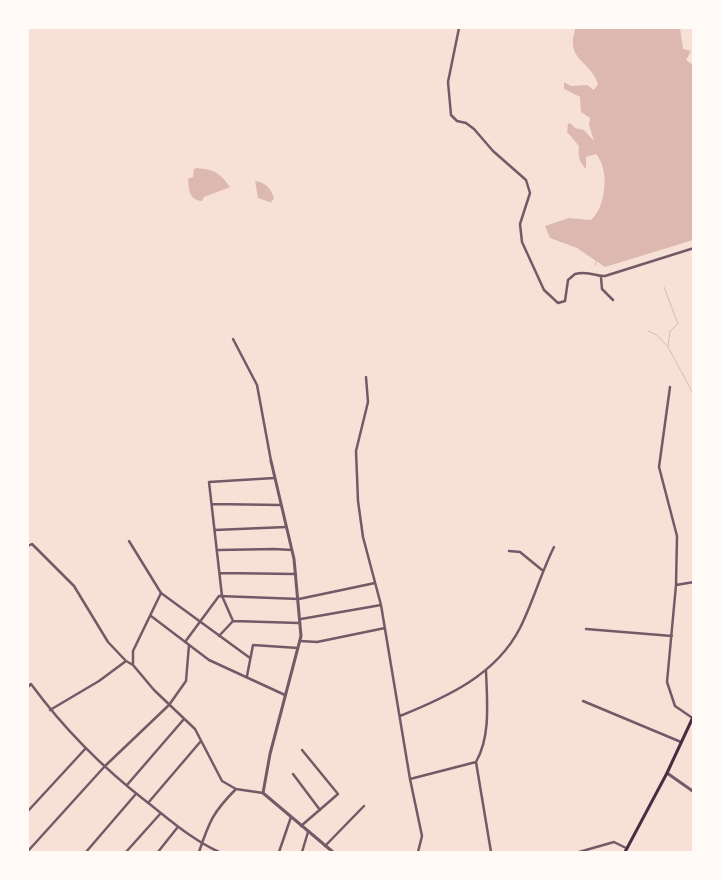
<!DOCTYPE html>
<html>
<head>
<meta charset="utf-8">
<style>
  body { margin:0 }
  #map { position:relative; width:721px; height:880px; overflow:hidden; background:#f7e1d7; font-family:"Source Serif 4",serif }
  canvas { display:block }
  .frame { position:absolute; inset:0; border:29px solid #fffaf5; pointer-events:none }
</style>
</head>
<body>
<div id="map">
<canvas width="721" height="880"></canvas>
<div class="frame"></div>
</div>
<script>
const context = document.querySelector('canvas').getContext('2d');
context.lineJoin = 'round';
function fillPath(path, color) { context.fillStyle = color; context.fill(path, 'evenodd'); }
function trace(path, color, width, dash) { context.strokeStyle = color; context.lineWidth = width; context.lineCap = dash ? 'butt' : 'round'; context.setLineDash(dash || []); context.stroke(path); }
fillPath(new Path2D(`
  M 575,28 L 680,28 L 683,49 L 691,51 L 686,60 L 693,65 L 693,240 L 605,267 L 577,248 L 550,238 L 545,226 L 569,218 L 591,220 C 606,207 610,170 596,154 L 586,157 L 586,169 C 579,162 578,155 579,146 L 567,132 L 568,124 L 570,123 L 575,128 L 584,130 L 594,141 L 589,125 L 590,118 L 581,112 L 580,97 L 564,89 L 564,82 L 571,86 L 587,85 L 594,90 L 598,84 C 593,66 573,60 573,44 C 572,39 575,33 575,28 Z
  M 197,168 C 215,170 219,172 230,187 L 204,197 L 202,201 C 189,200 189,190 188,179 L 193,177 L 194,169 Z
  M 255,181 C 264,182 272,188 274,199 L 271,201 L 273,203 L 258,198 Z`), '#dcb8b0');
trace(new Path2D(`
  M 595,265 L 596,262
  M 664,287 L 678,324 L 670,331 L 668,347 L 694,395
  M 648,331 L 657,335 L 667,346`), '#dcb8b0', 1);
trace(new Path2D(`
  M 459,28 L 448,82 L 451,115 L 457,121 L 466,123 L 474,129 L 493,151 L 526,180 L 530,193 L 520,224 L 522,242 L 544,290 L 558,303 L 565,301 L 568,280 L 575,274 C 590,270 595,277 605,276 L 694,248
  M 601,277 L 602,289 L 613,300
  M 233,339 L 257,385 L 271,461
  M 366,377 L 368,402 L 356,451 L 358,501 L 363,537 L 381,605 L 410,779 L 422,836 L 418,852
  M 670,387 L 659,467 L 677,536 L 676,585 L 667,682 L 675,706 L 691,717
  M 212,504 L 281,505
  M 215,530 L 286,527
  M 129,541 L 161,593 L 250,658
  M 28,546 L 32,544 L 74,586 L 108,642 L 126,661 L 133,665 L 154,690 L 195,729 L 222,781 L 236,789 L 263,793
  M 219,550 L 274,549 L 292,550
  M 509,551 L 520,552 L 542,570
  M 220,573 L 296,574
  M 676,585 L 694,582
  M 151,616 L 209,660 L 285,695
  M 301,619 L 381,605
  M 233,621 L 222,596 L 209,482 L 274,478
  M 586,629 L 672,636
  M 219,636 L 233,621 L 299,623
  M 300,641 L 317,642 L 385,628
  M 185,642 L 219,596 L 299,599 L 375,583
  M 133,665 L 133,651 L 161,593
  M 486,671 C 487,700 491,736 476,762 L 491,852
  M 247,676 L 253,645 L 298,648
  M 28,687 L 31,684 C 64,729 103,768 147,802 C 170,820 191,839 219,852
  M 583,701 L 681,742
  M 50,710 L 99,681 L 126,661
  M 400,716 C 447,697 496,675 520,628 C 533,602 541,573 554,547
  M 293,774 L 320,810
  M 410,779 L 476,762
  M 127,785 L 184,719
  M 148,803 L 201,741
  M 28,811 L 86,748
  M 301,826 L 338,794 L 302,750
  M 325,846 L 364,806
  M 28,851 L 105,766 L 169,705 L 186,681 L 189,645
  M 86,852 L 135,795
  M 126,852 L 160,814
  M 158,852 L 177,828
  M 199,852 C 209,822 213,812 236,789
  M 279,852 L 291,817
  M 302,852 L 308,832
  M 579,852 L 614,842 L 626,848`), '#755966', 2.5);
trace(new Path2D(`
  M 271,461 L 294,559 L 301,636 L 270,754 L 263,793 L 333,852
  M 667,773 L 694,792`), '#755966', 3);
trace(new Path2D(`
  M 625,852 L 667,773 L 694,715`), '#4a2c40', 3);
</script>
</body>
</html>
